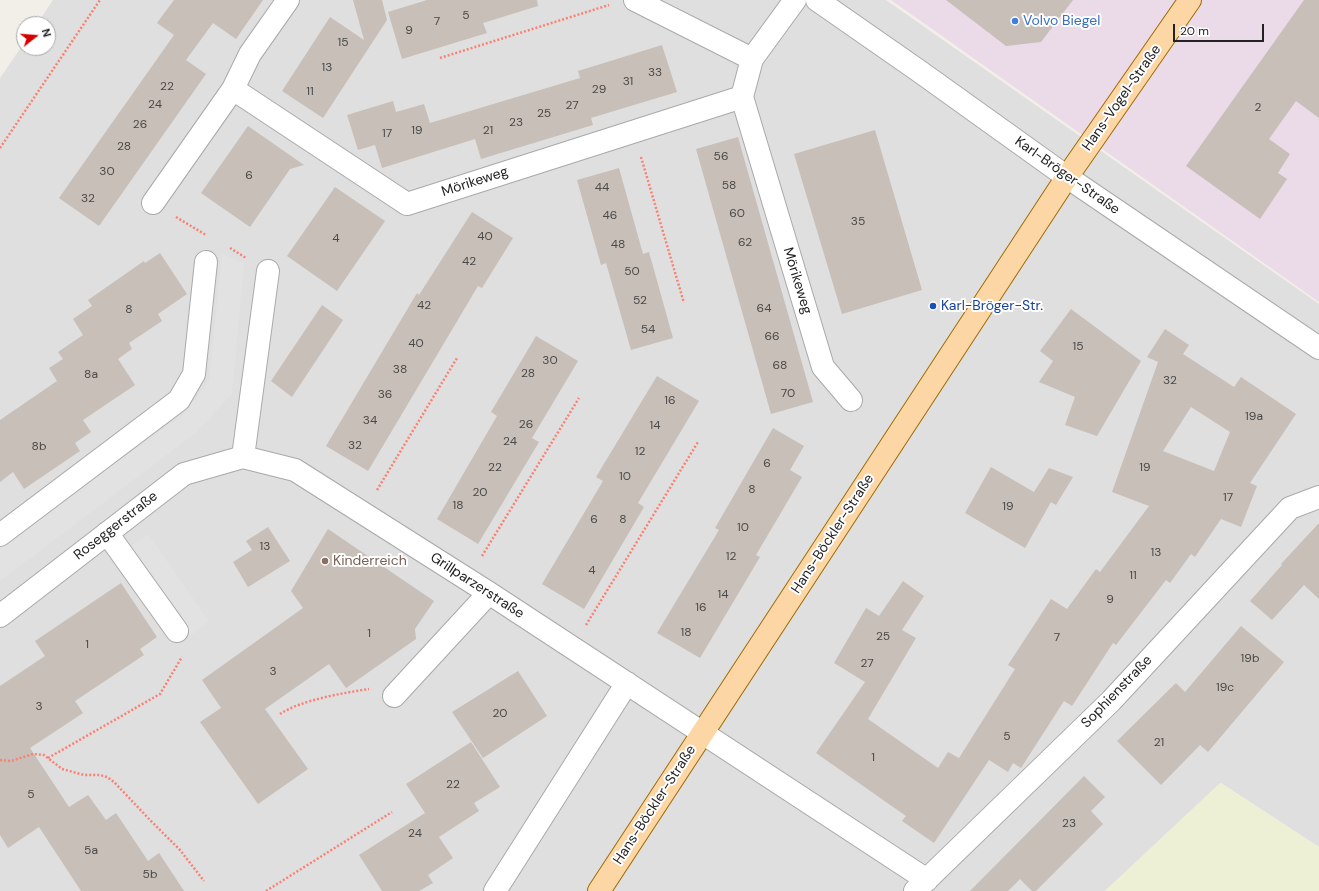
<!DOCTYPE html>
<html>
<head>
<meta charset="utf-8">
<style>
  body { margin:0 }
  #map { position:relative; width:1319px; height:891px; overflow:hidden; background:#f2efe9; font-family:"DM Sans",sans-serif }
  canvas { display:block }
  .north { position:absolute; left:16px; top:16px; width:40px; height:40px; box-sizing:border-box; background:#fff; border:1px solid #a7a7a7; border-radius:50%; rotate:73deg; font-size:11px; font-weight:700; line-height:16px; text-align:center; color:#222 }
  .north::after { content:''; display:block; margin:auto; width:14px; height:18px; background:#d40000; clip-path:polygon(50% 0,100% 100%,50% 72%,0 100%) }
  .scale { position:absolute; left:1173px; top:24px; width:91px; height:18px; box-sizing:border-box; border:2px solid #222; border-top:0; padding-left:5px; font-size:12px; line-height:14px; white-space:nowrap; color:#222; -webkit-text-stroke:3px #fff; paint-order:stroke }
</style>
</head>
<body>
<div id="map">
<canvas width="1319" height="891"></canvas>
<div class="north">N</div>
<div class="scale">20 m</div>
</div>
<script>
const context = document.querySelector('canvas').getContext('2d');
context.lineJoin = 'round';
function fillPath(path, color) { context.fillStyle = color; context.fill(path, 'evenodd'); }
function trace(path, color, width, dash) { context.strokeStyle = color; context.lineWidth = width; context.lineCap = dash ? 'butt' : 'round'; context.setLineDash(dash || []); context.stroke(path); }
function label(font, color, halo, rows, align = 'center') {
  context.font = font + ' "DM Sans",sans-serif'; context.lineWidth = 4; context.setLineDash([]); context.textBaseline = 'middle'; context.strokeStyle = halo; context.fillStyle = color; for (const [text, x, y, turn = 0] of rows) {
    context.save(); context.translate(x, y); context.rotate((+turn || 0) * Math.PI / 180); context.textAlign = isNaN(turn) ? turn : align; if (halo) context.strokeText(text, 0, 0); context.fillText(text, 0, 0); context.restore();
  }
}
fillPath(new Path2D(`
  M 53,0 L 886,0 L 1319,304 L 1319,847 L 1221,783 L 1105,891 L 0,891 L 0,78 L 24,43 L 24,48 L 48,48 L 48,24 L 37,24 Z`), '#e0dfdf');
fillPath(new Path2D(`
  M 891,0 L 1319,0 L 1319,302 Z`), '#ebdbe8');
fillPath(new Path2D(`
  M 1220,783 L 1319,847 L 1319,891 L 1105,891 Z`), '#eef0d5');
fillPath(new Path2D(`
  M 222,254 L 244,263 L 232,394 L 197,432 L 0,581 L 0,546 L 185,413 L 209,380 Z
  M 148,534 L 209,621 L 190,636 L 128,548 Z`), '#e2e2e2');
fillPath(new Path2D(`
  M 174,0 L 263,0 L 236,39 L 213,23 L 186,60 L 206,74 L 99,226 L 59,198 L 174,35 L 157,23 Z
  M 353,0 L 382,0 L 387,20 L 323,118 L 282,91 L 330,17 L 364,40 Z
  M 427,0 L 537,0 L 538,6 L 483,23 L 487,33 L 402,59 L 388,12 Z
  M 946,0 L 1073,0 L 1041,42 L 1006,46 Z
  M 1304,0 L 1319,0 L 1319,118 L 1296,101 L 1269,139 L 1290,154 L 1278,173 L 1287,179 L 1260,219 L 1186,166 Z
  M 662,45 L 677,92 L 591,118 L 593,125 L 481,159 L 475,139 L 382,168 L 375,145 L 358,150 L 347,115 L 393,101 L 396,112 L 424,104 L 430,123 L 580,78 L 578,71 Z
  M 248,126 L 304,165 L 290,169 L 250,227 L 201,193 Z
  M 875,130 L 922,290 L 842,314 L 794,154 Z
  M 738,137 L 813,402 L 771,414 L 696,149 Z
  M 619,168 L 643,254 L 649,252 L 673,338 L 631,350 L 606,263 L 601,265 L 577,180 Z
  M 335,187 L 385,221 L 337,291 L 287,256 Z
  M 472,212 L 513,238 L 482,288 L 478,286 L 368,471 L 326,446 L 417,293 L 419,295 Z
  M 160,253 L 187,294 L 158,314 L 162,321 L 129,343 L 132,349 L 118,359 L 135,385 L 83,420 L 91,432 L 75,443 L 80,451 L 24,489 L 13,472 L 0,482 L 0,420 L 57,381 L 49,368 L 63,359 L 58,352 L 83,335 L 73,319 L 92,306 L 88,300 L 144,261 L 145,263 Z
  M 322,305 L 343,320 L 292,397 L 271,381 Z
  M 1071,309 L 1141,361 L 1097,436 L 1065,425 L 1075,397 L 1039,382 L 1053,361 L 1040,351 Z
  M 1165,329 L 1189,345 L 1183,354 L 1234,387 L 1241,377 L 1296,414 L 1250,483 L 1257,486 L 1241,527 L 1221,519 L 1195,557 L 1191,554 L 1170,583 L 1166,580 L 1116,645 L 1113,643 L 1072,706 L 1064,701 L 1021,768 L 1013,763 L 1008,772 L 989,760 L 934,843 L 902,821 L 906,816 L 816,753 L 865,682 L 834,663 L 866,608 L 879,616 L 903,581 L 924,596 L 902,630 L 916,638 L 868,719 L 938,768 L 948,752 L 959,758 L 1015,669 L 1008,665 L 1051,599 L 1067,609 L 1096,569 L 1100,572 L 1149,506 L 1112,492 L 1158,362 L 1147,357 ZM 1191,407 L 1230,432 L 1214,471 L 1163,451 Z
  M 536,336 L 578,361 L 532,438 L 539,442 L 478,544 L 437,519 L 497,416 L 491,412 Z
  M 657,376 L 699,401 L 638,503 L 644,507 L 584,609 L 542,584 L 603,481 L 596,477 Z
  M 773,428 L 804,446 L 790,470 L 802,477 L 756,555 L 760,557 L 700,658 L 657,633 L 719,530 L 715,528 Z
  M 991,467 L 1051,502 L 1025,548 L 965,513 Z
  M 1049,468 L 1073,477 L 1056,505 L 1034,492 Z
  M 1319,523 L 1319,599 L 1304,585 L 1272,620 L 1250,601 L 1282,565 L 1281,564 Z
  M 268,527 L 290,561 L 248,587 L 233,562 L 252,550 L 246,541 Z
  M 328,529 L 434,601 L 415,629 L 416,639 L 346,688 L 329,664 L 265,709 L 308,769 L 258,804 L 200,722 L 221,708 L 202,680 L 303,608 L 291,591 Z
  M 121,583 L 157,637 L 140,649 L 144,655 L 75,701 L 83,713 L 30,748 L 69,807 L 88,795 L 106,820 L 116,813 L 148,861 L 159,853 L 184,891 L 81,891 L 39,827 L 8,848 L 0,835 L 0,686 L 45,656 L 35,641 Z
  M 1241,626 L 1284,662 L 1208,752 L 1200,745 L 1161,785 L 1117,741 L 1176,683 L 1185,692 Z
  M 518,671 L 547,716 L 483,758 L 452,712 Z
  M 471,742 L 500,787 L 474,803 L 479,811 L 439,837 L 453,858 L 428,875 L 433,883 L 419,891 L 382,891 L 359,855 L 425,813 L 406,784 Z
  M 1084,776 L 1105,797 L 1091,811 L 1103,824 L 1036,891 L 1032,891 L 1020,879 L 1008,891 L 970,891 Z`), '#c7bfb8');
const minor = new Path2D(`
  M 635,0 L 752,59
  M 795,0 L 752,59 L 742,97 L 823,367 L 851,400
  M 817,0 L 919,71 L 1067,177 L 1319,348
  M 233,89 L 407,204 L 742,97
  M 153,203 L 233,89 L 250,54 L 288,0
  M 243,457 L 295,470 L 489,593 L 927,880
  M 243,457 L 268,271
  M 107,533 L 177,631
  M 0,535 L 179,400 L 194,374 L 206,262
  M 0,616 L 184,474 L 243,457
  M 394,696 L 489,593
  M 495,891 L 627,683
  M 915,891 L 1111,701 L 1290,508 L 1319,497`);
const major = new Path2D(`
  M 599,891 L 1067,177 L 1190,0`);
trace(minor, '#a9a9a9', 24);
trace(major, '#a06b00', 24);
trace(new Path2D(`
  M 440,58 L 609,5
  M 0,148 L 100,0
  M 641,157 L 684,303
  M 176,217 L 206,235
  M 230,248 L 246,258
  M 377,490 L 457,358
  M 482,556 L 579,398
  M 586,625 L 698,442
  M 280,714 C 301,700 343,693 369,689
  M 48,758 L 160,694 L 182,657
  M 0,760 L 11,761 L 33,754 L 44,755 L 62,769 L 84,775 L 100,775 L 107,777 L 114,782 L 151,821 L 180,850 L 204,881
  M 266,891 L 392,812`), '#fa8072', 2.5, [2, 2]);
trace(minor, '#fff', 22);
trace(major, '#fcd6a4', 22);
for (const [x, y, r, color] of [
  [1015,21,4,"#3f7fe0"],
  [933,306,4,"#1a4fb4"],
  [325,561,4,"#8d6e63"]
]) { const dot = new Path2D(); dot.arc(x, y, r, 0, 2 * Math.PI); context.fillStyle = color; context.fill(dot); trace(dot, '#fff', 1.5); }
label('12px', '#4b4948', null, [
  ["5",466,16],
  ["7",437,22],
  ["9",409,31],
  ["15",343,43],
  ["13",327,68],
  ["33",655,73],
  ["31",628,82],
  ["22",167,87],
  ["29",599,90],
  ["11",310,92],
  ["24",155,105],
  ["27",572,106],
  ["2",1258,108],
  ["25",544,114],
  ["23",516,123],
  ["26",140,125],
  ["19",417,131],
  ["21",488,131],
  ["17",387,134],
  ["28",124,147],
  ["56",721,157],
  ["30",107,172],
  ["6",249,176],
  ["58",729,186],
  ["44",602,188],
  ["32",88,199],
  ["60",737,214],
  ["46",610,216],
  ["35",858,222],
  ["40",485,237],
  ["4",336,239],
  ["62",745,243],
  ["48",618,245],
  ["42",469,262],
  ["50",632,272],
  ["52",640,301],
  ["42",424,306],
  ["64",764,309],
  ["8",129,310],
  ["54",648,330],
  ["66",772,337],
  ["40",416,344],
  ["15",1078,347],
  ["30",550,361],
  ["68",780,366],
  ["38",400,370],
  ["28",528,374],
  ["8a",91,375],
  ["32",1170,381],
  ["70",788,394],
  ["36",385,395],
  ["16",670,401],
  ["19a",1254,417],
  ["34",370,421],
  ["26",526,425],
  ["14",655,426],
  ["24",510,442],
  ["32",355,446],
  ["8b",39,447],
  ["12",640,452],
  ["6",767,464],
  ["22",495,468],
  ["19",1145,468],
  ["10",625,477],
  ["8",752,490],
  ["20",480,493],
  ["17",1228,498],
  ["18",458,506],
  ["19",1008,507],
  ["6",594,520],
  ["8",623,520],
  ["10",743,528],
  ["13",265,547],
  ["13",1156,553],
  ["12",731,557],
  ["4",592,571],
  ["11",1133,576],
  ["14",723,595],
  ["9",1110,600],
  ["16",701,608],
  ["18",686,633],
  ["1",369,634],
  ["25",883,637],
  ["7",1057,638],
  ["1",87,645],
  ["19b",1250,659],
  ["27",867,664],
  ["3",273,672],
  ["19c",1225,688],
  ["3",39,707],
  ["20",500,714],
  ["5",1007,737],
  ["21",1159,743],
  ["1",873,758],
  ["22",453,785],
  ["5",31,795],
  ["23",1069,824],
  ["24",415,834],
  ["5a",91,851],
  ["5b",150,875]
]);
label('14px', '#366cbe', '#fff', [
  ["Volvo Biegel",1023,21]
], 'left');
label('14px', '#222', '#fff', [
  ["Hans-Vogel-Straße",1122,98,-55],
  ["Karl-Bröger-Straße",1067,176,35],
  ["Mörikeweg",475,182,-18],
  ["Mörikeweg",797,281,73],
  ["Roseggerstraße",116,526,-38],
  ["Hans-Böckler-Straße",833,534,-57],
  ["Grillparzerstraße",477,586,33],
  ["Sophienstraße",1117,692,-46],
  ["Hans-Böckler-Straße",655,805,-57]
]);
label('14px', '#164399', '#fff', [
  ["Karl-Bröger-Str.",941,306]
], 'left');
label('14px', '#785e54', '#fff', [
  ["Kinderreich",333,561]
], 'left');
</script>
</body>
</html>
